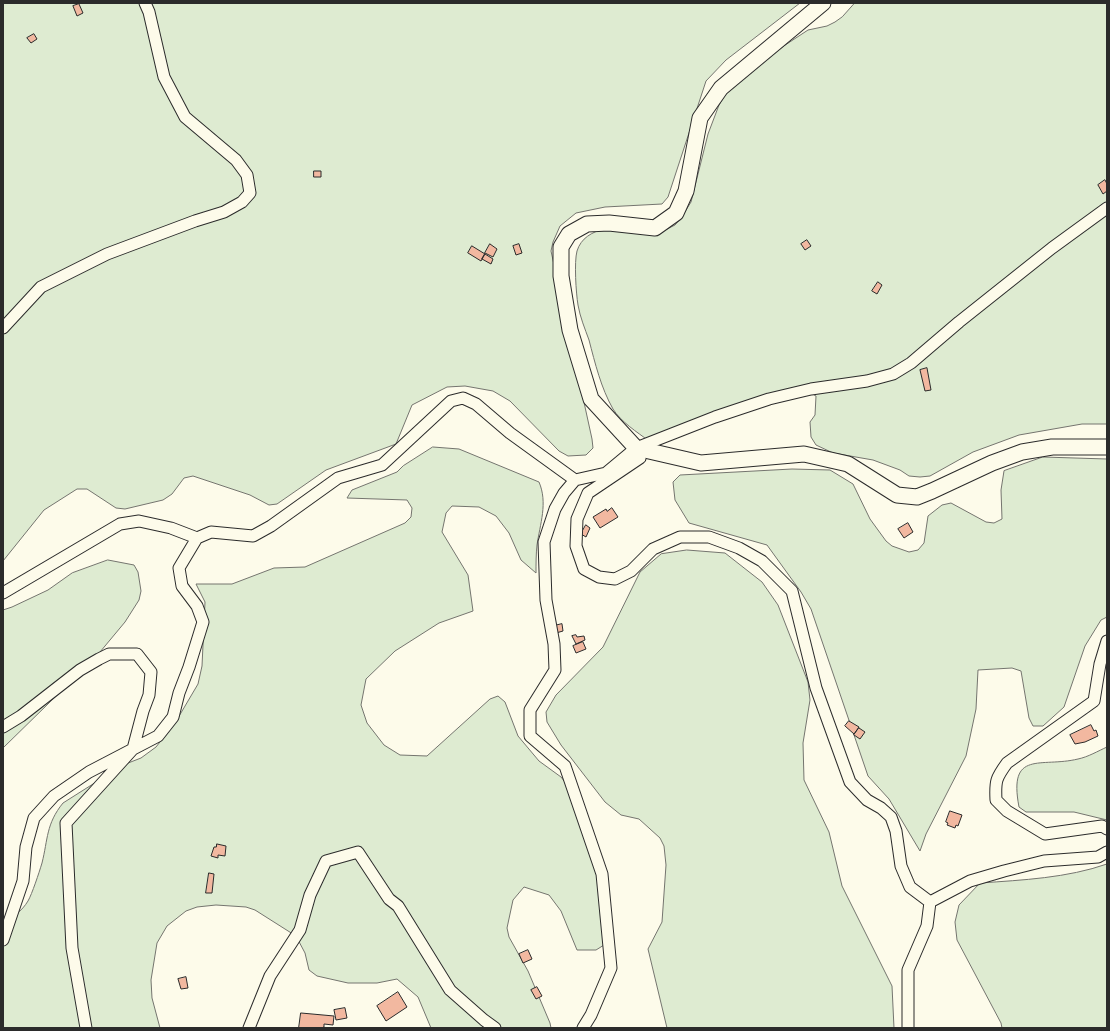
<!DOCTYPE html>
<html>
<head>
<meta charset="utf-8">
<style>
  body { margin:0 }
  #map { position:relative; width:1110px; height:1031px; overflow:hidden; background:#fdfbea; font-family:Raleway,sans-serif }
  canvas { display:block }
  .frame { position:absolute; inset:0; border:4px solid #2b2b2b; pointer-events:none }
</style>
</head>
<body>
<div id="map">
<canvas width="1110" height="1031"></canvas>
<div class="frame"></div>
</div>
<script>
const context = document.querySelector('canvas').getContext('2d');
context.lineJoin = 'round';
function fillPath(path, color) { context.fillStyle = color; context.fill(path, 'evenodd'); }
function trace(path, color, width, dash) { context.strokeStyle = color; context.lineWidth = width; context.lineCap = dash ? 'butt' : 'round'; context.setLineDash(dash || []); context.stroke(path); }
const green = new Path2D(`
  M 3,3 L 800,3 L 726,60 L 706,81 L 668,197 L 662,204 L 605,207 L 576,213 L 560,226 L 553,242 L 551,251 L 592,439 L 593,448 L 586,455 L 568,456 L 559,451 L 510,401 L 493,391 L 465,386 L 447,387 L 412,405 L 396,444 L 326,470 L 277,504 L 269,505 L 250,495 L 193,476 L 184,478 L 172,494 L 163,500 L 125,509 L 116,508 L 87,489 L 77,489 L 44,510 L 3,561 Z
  M 855,3 L 1107,3 L 1107,424 L 1082,424 L 1019,435 L 973,452 L 930,476 L 920,477 L 909,476 L 900,470 L 873,460 L 833,453 L 816,445 L 811,437 L 810,422 L 815,415 L 816,396 L 807,391 L 649,441 C 637,432 621,422 613,409 C 601,388 595,363 589,340 C 585,329 580,317 578,305 C 576,293 574,262 577,251 C 581,238 592,232 604,229 L 667,229 L 675,225 L 681,218 L 691,202 L 708,134 L 719,105 L 729,88 L 764,59 L 808,30 L 827,26 L 835,22 L 842,17 Z
  M 433,447 L 459,449 L 539,482 C 548,503 540,524 537,545 C 536,554 536,564 536,573 L 521,560 L 509,533 L 496,516 L 479,507 L 452,506 L 446,513 L 442,532 L 468,575 L 473,611 L 439,623 L 395,651 L 366,679 L 361,705 L 367,723 L 384,745 L 400,755 L 427,756 L 490,699 L 498,696 L 505,702 L 518,736 L 539,761 L 561,777 L 573,792 L 597,864 L 604,945 L 596,950 L 577,950 L 561,911 L 549,895 L 524,887 L 513,900 L 507,928 L 509,937 L 528,971 L 550,1023 L 551,1028 L 431,1028 L 418,997 L 397,979 L 377,983 L 348,983 L 317,976 L 309,970 L 305,953 L 296,936 L 255,910 L 246,907 L 216,905 L 197,907 L 186,911 L 167,926 L 157,943 L 151,980 L 152,998 L 160,1028 L 3,1028 L 3,924 C 12,918 22,911 28,901 C 32,894 39,873 42,863 C 48,839 46,824 63,803 L 123,765 L 141,758 L 156,747 L 175,723 L 198,684 L 202,666 L 205,602 L 196,584 L 232,584 L 274,568 L 305,567 L 405,523 L 411,517 L 412,508 L 407,500 L 347,498 L 352,490 L 397,472 L 403,466 Z
  M 1043,457 L 1107,459 L 1107,617 L 1101,620 L 1085,646 L 1064,707 L 1043,726 L 1033,726 L 1029,718 L 1021,671 L 1012,668 L 978,670 L 976,709 L 966,756 L 926,834 L 920,851 L 889,799 L 868,776 L 811,609 L 801,592 L 767,545 L 689,523 L 675,500 L 673,482 L 680,475 L 792,469 L 830,470 L 853,484 L 870,519 L 886,541 L 892,546 L 909,552 L 918,550 L 924,543 L 928,516 L 942,505 L 951,503 L 986,522 L 994,523 L 1002,519 L 1001,490 L 1004,471 Z
  M 687,550 L 725,553 L 762,582 L 778,605 L 808,682 L 810,700 L 803,743 L 804,780 L 829,832 L 842,886 L 892,986 L 894,1028 L 667,1028 L 648,949 L 662,922 L 666,865 L 664,846 L 660,838 L 639,819 L 621,815 L 605,802 L 561,745 L 547,722 L 546,712 L 556,695 L 603,647 L 640,572 L 661,554 Z
  M 108,560 L 134,565 L 138,572 L 141,591 L 139,600 L 125,622 L 95,658 L 3,748 L 3,610 L 12,607 L 48,590 L 72,573 Z
  M 1107,747 L 1107,820 L 1074,812 L 1026,812 L 1019,807 C 1008,749 1041,768 1078,759 C 1088,757 1098,751 1107,747 Z
  M 1107,864 L 1107,1028 L 1002,1028 L 1001,1023 L 957,940 L 955,922 L 959,905 L 980,883 C 1023,880 1067,878 1107,864 Z`);
fillPath(green, '#deebd1');
trace(green, '#74746e', 1);
const building = new Path2D(`
  M 79,4 L 83,13 L 77,16 L 73,6 Z
  M 34,34 L 37,39 L 31,43 L 27,38 Z
  M 314,171 L 321,171 L 321,177 L 314,177 Z
  M 1105,180 L 1107,184 L 1107,191 L 1103,194 L 1098,185 Z
  M 807,240 L 811,246 L 805,250 L 801,244 Z
  M 490,244 L 497,249 L 493,257 L 485,253 Z
  M 519,244 L 522,253 L 516,255 L 513,246 Z
  M 472,246 L 485,254 L 481,261 L 468,253 Z
  M 485,254 L 493,259 L 491,264 L 482,259 Z
  M 878,282 L 882,285 L 877,294 L 872,291 Z
  M 927,368 L 931,390 L 925,391 L 920,370 Z
  M 612,508 L 618,517 L 600,528 L 593,517 L 606,509 L 607,511 Z
  M 908,523 L 913,532 L 904,538 L 898,529 Z
  M 586,525 L 590,528 L 586,537 L 581,534 Z
  M 562,624 L 563,631 L 556,633 L 554,626 Z
  M 576,635 L 577,637 L 584,636 L 585,640 L 576,644 L 572,636 Z
  M 583,642 L 586,649 L 576,653 L 573,646 Z
  M 849,721 L 859,727 L 854,734 L 845,726 Z
  M 1091,725 L 1094,731 L 1096,730 L 1098,736 L 1085,742 L 1075,744 L 1070,735 Z
  M 859,728 L 865,732 L 860,739 L 854,735 Z
  M 950,811 L 962,815 L 958,826 L 956,825 L 955,828 L 947,825 L 948,823 L 946,822 Z
  M 217,844 L 226,846 L 225,856 L 218,855 L 218,858 L 211,856 L 214,847 L 216,847 Z
  M 209,873 L 214,874 L 212,893 L 206,893 Z
  M 528,950 L 532,959 L 523,963 L 519,954 Z
  M 186,977 L 188,988 L 181,989 L 178,979 Z
  M 537,987 L 542,996 L 536,999 L 531,990 Z
  M 398,992 L 407,1007 L 386,1021 L 377,1006 Z
  M 345,1008 L 347,1018 L 336,1020 L 334,1010 Z
  M 301,1013 L 334,1016 L 333,1025 L 324,1024 L 324,1027 L 321,1028 L 299,1028 Z`);
fillPath(building, '#f2b8a0');
trace(building, '#2b2b2b', 1);
const street = new Path2D(`
  M 3,328 L 41,287 L 107,254 L 195,221 L 224,212 L 242,202 L 250,193 L 247,175 L 236,160 L 185,117 L 164,77 L 149,12 L 145,3
  M 636,448 L 640,458 L 588,493 L 577,519 L 576,546 L 584,569 L 599,577 L 615,579 L 631,571 L 653,549 L 680,537 L 709,537 L 739,548 L 762,561 L 792,591 L 816,688 L 850,782 L 867,800 L 881,808 L 891,817 L 896,831 L 901,866 L 910,887 L 930,902
  M 3,593 L 120,524 L 139,521 L 171,528 L 197,538
  M 1107,641 L 1100,664 L 1094,701 L 1007,763 C 996,778 995,781 996,800 L 1007,811 L 1045,834 L 1102,826 L 1107,829
  M 3,727 L 21,716 L 80,670 L 99,659 L 109,654 L 137,654 L 151,672 L 149,695 L 143,711 L 133,749 L 66,823 L 72,948 L 86,1028
  M 930,902 L 970,881 L 1004,871 L 1044,861 L 1098,857 L 1107,852
  M 3,940 L 23,881 L 26,847 L 34,818 L 54,796 L 89,772 L 158,736 L 173,717 L 179,693 L 189,667 L 203,622 L 197,606 L 182,586 L 179,568 L 197,538 L 211,532 L 253,536 L 271,526 L 338,478 L 382,465 L 451,401 L 463,398 L 476,404 L 510,433 L 575,480
  M 249,1028 L 270,976 L 300,930 L 310,895 L 326,861 L 358,852 L 389,899 L 398,906 L 450,990 L 484,1020 L 495,1028
  M 583,1028 L 591,1015 L 611,968 L 602,874 L 565,766 L 530,736 L 530,710 L 555,670 L 554,644 L 546,600 L 544,542 L 555,509 L 564,493 L 575,480 L 606,473 L 636,448 L 715,417 L 769,399 L 811,389 L 867,381 L 893,374 L 911,363 L 959,322 L 1052,248 L 1107,208
  M 908,1028 L 908,970 L 927,926 L 930,902`);
const secondary = new Path2D(`
  M 823,3 L 721,88 L 700,118 L 686,191 L 676,213 L 655,228 L 609,223 L 587,224 L 569,234 L 561,247 L 561,276 L 570,330 L 591,399 L 636,448 L 701,463 L 804,454 L 848,464 L 897,495 L 917,497 L 932,491 L 992,463 L 1022,452 L 1052,447 L 1107,447`);
trace(street, '#2b2b2b', 13);
trace(secondary, '#2b2b2b', 17);
trace(street, '#fdfbea', 11);
trace(secondary, '#fdfbea', 15);
</script>
</body>
</html>
